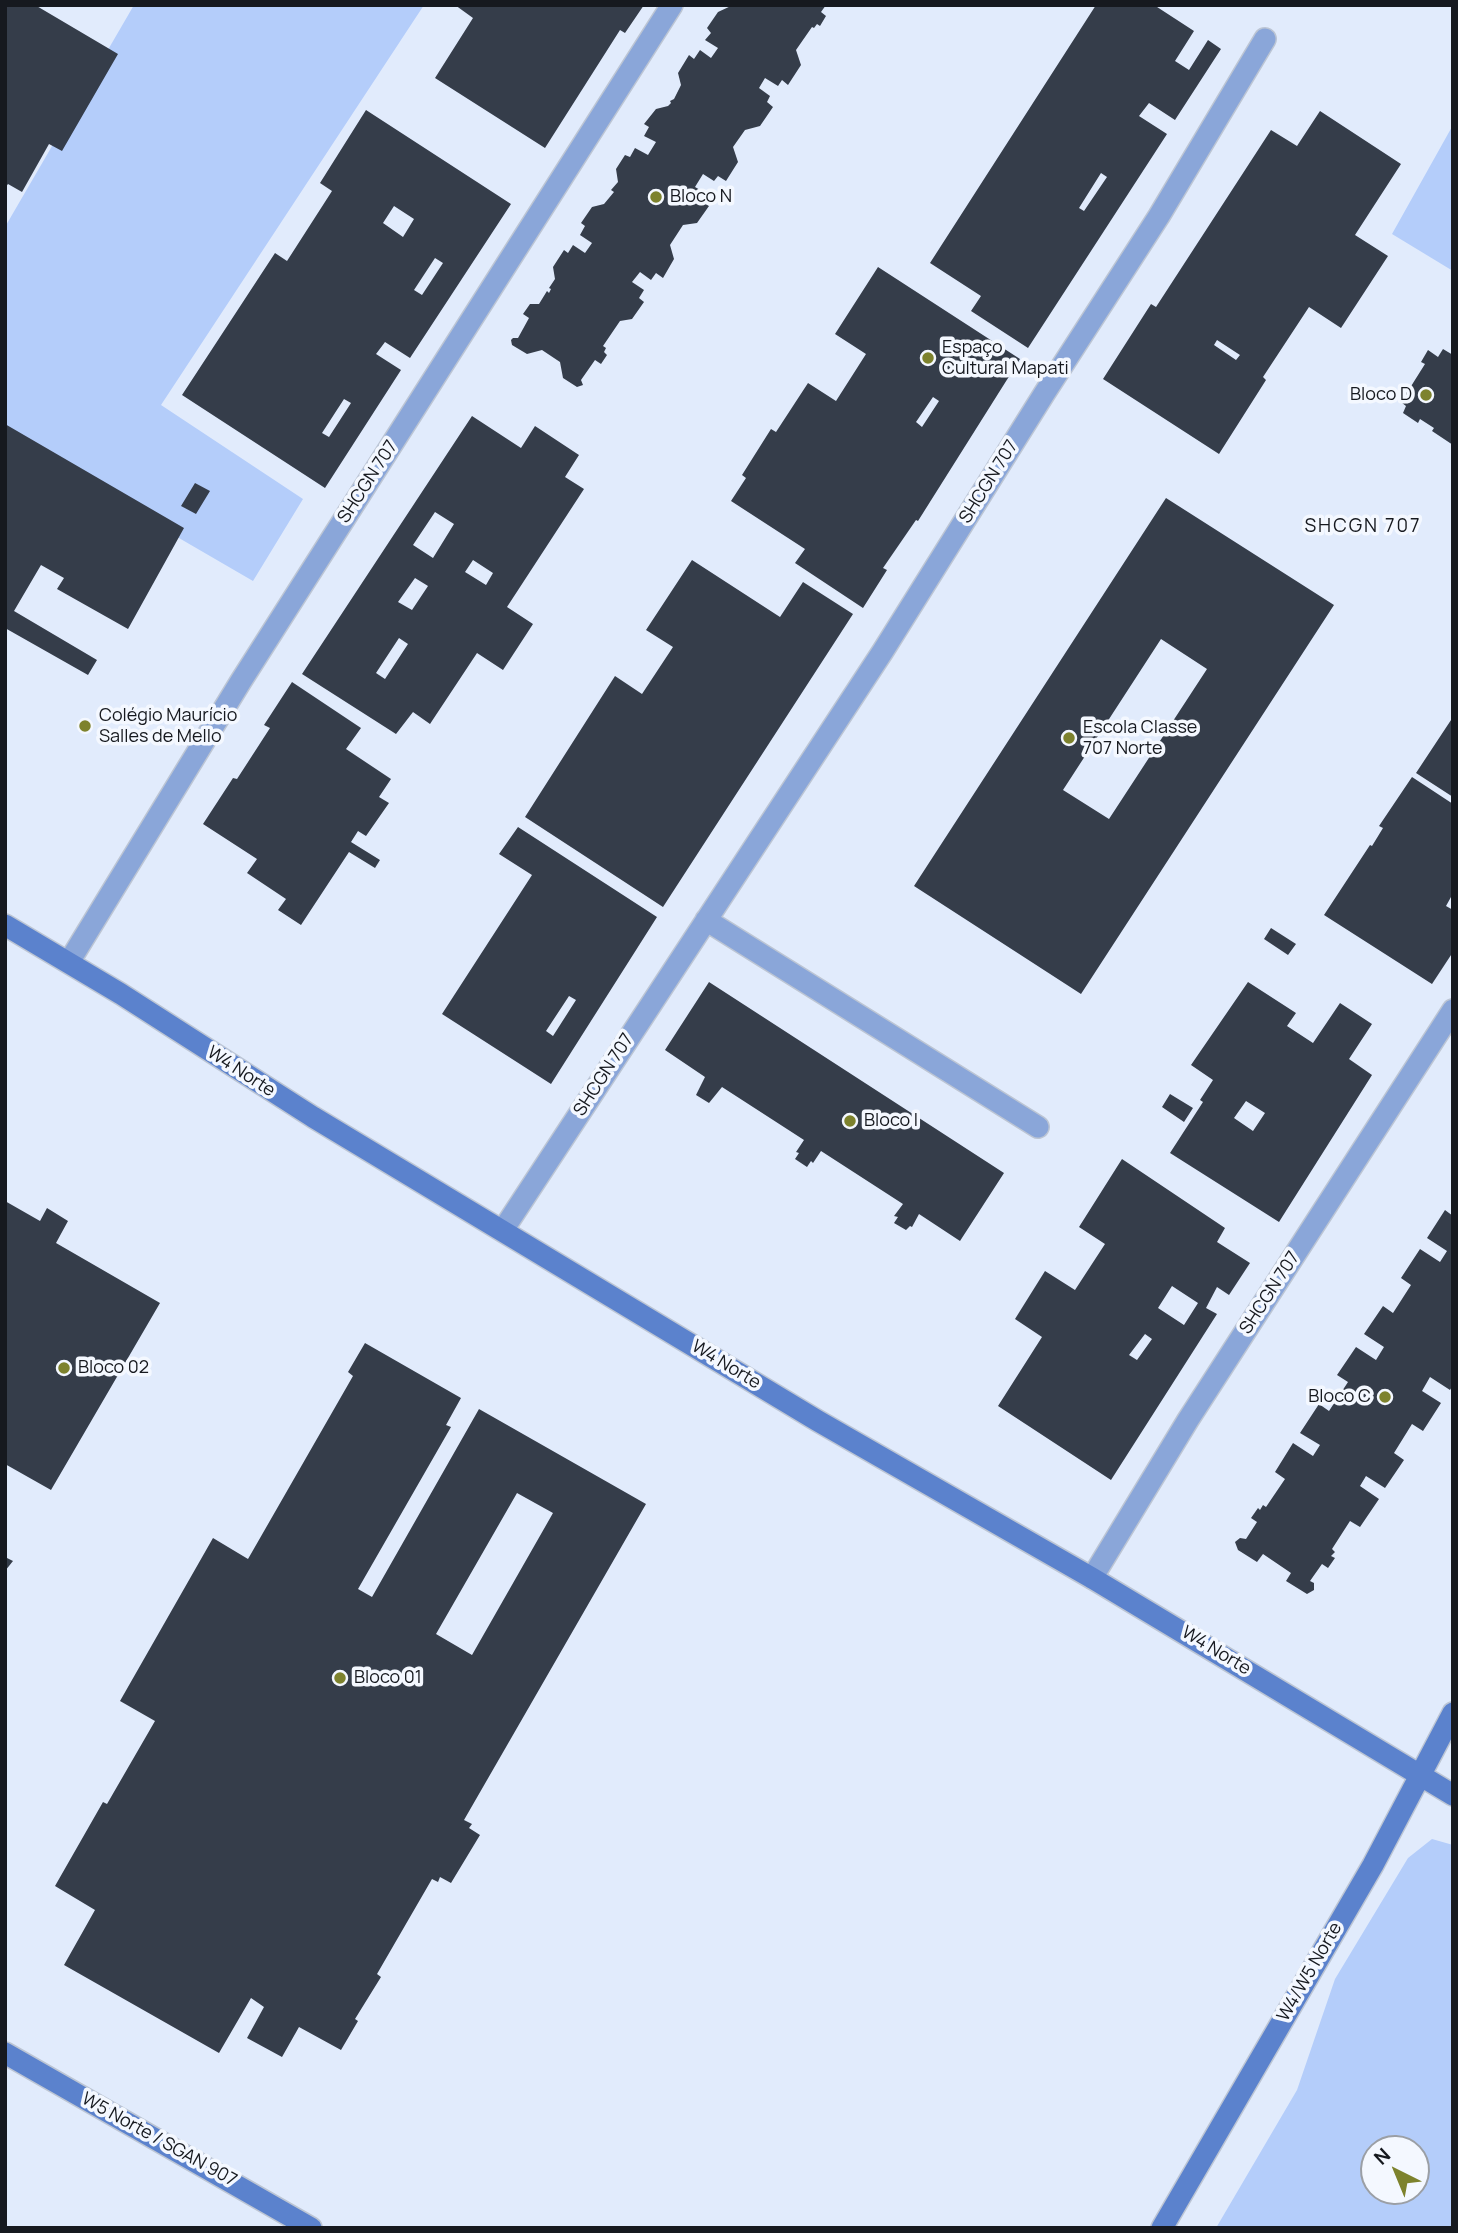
<!DOCTYPE html>
<html>
<head>
<meta charset="utf-8">
<style>
  body { margin:0 }
  #map { position:relative; width:1458px; height:2233px; overflow:hidden; background:#e1ebfc; font-family:Manrope,sans-serif }
  canvas { display:block }
  .frame { position:absolute; inset:0; border:7px solid #16191f; pointer-events:none }
  .north { position:absolute; left:1360px; top:2135px; width:70px; height:70px; box-sizing:border-box; background:#f4f8ff; border:2px solid #9b9fa5; border-radius:50%; rotate:317deg; font-size:19px; font-weight:700; line-height:28px; text-align:center; color:#16191f }
  .north::after { content:''; display:block; margin:auto; width:24px; height:32px; background:#7d822d; clip-path:polygon(50% 0,100% 100%,50% 72%,0 100%) }
</style>
</head>
<body>
<div id="map">
<canvas width="1458" height="2233"></canvas>
<div class="frame"></div>
<div class="north">N</div>
</div>
<script>
const context = document.querySelector('canvas').getContext('2d');
context.lineJoin = 'round';
function fillPath(path, color) { context.fillStyle = color; context.fill(path, 'evenodd'); }
function trace(path, color, width, dash) { context.strokeStyle = color; context.lineWidth = width; context.lineCap = dash ? 'butt' : 'round'; context.setLineDash(dash || []); context.stroke(path); }
function label(font, color, halo, rows, align = 'center') {
  context.font = font + ' Manrope,sans-serif'; context.lineWidth = 7; context.setLineDash([]); context.textBaseline = 'middle'; context.strokeStyle = halo; context.fillStyle = color; for (const [text, x, y, turn = 0] of rows) {
    context.save(); context.translate(x, y); context.rotate((+turn || 0) * Math.PI / 180); context.textAlign = isNaN(turn) ? turn : align; if (halo) context.strokeText(text, 0, 0); context.fillText(text, 0, 0); context.restore();
  }
}
fillPath(new Path2D(`
  M 134,5 L 424,5 L 161,405 L 303,499 L 253,581 L 5,437 L 5,227 Z
  M 1453,125 L 1453,271 L 1392,234 Z
  M 1432,1839 L 1453,1845 L 1453,2228 L 1216,2228 L 1297,2090 L 1335,1979 L 1408,1858 ZM 1374,2149 L 1416,2149 L 1416,2191 L 1374,2191 Z`), '#b4cdfa');
fillPath(new Path2D(`
  M 5,5 L 35,5 L 118,54 L 62,151 L 49,144 L 22,192 L 8,184 L 5,188 Z
  M 455,5 L 644,5 L 625,33 L 620,30 L 545,148 L 435,78 L 473,18 Z
  M 733,5 L 826,5 L 821,12 L 826,16 L 820,26 L 817,24 L 814,28 L 812,27 L 796,50 L 801,65 L 788,85 L 782,80 L 778,86 L 765,78 L 759,88 L 770,96 L 767,102 L 773,107 L 760,126 L 745,130 L 733,147 L 738,162 L 726,181 L 718,176 L 714,181 L 703,174 L 695,187 L 707,194 L 702,202 L 709,206 L 697,223 L 683,225 L 670,245 L 674,259 L 663,278 L 656,273 L 651,280 L 640,272 L 632,282 L 644,290 L 639,298 L 644,302 L 632,319 L 620,321 L 603,346 L 606,348 L 604,352 L 607,355 L 601,364 L 595,360 L 581,380 L 583,385 L 577,387 L 563,378 L 560,362 L 542,350 L 527,354 L 512,345 L 511,340 L 513,338 L 518,338 L 529,318 L 523,314 L 530,304 L 539,304 L 547,291 L 549,293 L 551,289 L 549,288 L 555,279 L 553,267 L 564,250 L 568,253 L 573,245 L 585,253 L 592,243 L 580,235 L 585,226 L 581,223 L 592,207 L 604,204 L 614,192 L 611,190 L 618,182 L 616,169 L 625,155 L 630,157 L 635,148 L 648,155 L 656,142 L 644,136 L 649,127 L 644,124 L 656,109 L 668,106 L 671,103 L 670,101 L 674,99 L 681,85 L 678,73 L 689,55 L 694,59 L 700,50 L 711,58 L 718,48 L 705,40 L 711,33 L 707,28 L 718,12 Z
  M 1096,5 L 1154,5 L 1194,31 L 1175,61 L 1189,70 L 1208,40 L 1221,49 L 1175,120 L 1149,103 L 1139,116 L 1167,134 L 1028,348 L 971,311 L 981,296 L 930,263 ZM 1101,173 L 1107,177 L 1084,211 L 1079,208 Z
  M 366,110 L 511,204 L 410,358 L 385,342 L 376,354 L 401,370 L 325,488 L 182,395 L 275,253 L 287,261 L 332,191 L 320,183 ZM 394,206 L 414,219 L 403,237 L 383,223 ZM 435,258 L 443,263 L 422,295 L 414,290 ZM 344,399 L 351,403 L 329,437 L 322,433 Z
  M 1320,111 L 1401,164 L 1355,235 L 1388,256 L 1341,328 L 1309,307 L 1263,377 L 1266,380 L 1219,454 L 1103,379 L 1151,304 L 1156,307 L 1271,130 L 1297,146 ZM 1217,340 L 1240,355 L 1236,360 L 1214,345 Z
  M 878,267 L 1020,359 L 918,521 L 916,520 L 883,568 L 887,570 L 863,608 L 795,563 L 805,549 L 731,501 L 746,478 L 742,475 L 771,429 L 776,432 L 808,383 L 836,401 L 866,354 L 835,334 ZM 933,397 L 939,401 L 922,427 L 916,422 Z
  M 1443,349 L 1453,355 L 1453,445 L 1432,431 L 1434,428 L 1420,419 L 1418,423 L 1403,413 L 1406,406 L 1397,399 L 1404,389 L 1408,391 L 1425,364 L 1421,362 L 1428,350 L 1438,357 Z
  M 472,416 L 521,448 L 535,426 L 579,455 L 565,477 L 584,489 L 507,607 L 533,624 L 503,670 L 477,653 L 430,724 L 413,712 L 396,734 L 302,674 ZM 435,512 L 454,524 L 433,558 L 413,545 ZM 473,560 L 493,573 L 486,585 L 465,572 ZM 415,578 L 428,586 L 412,610 L 398,602 ZM 399,638 L 408,644 L 385,679 L 376,673 Z
  M 5,424 L 184,528 L 128,629 L 57,589 L 64,578 L 41,565 L 14,611 L 97,660 L 88,675 L 5,628 Z
  M 195,483 L 210,491 L 196,514 L 181,506 Z
  M 1166,498 L 1334,605 L 1081,994 L 914,886 ZM 1161,639 L 1207,669 L 1109,819 L 1063,790 Z
  M 692,560 L 780,617 L 803,582 L 853,614 L 663,907 L 525,817 L 615,676 L 642,694 L 673,647 L 646,630 Z
  M 292,682 L 361,728 L 346,749 L 391,779 L 379,797 L 389,803 L 366,836 L 358,831 L 351,842 L 380,860 L 375,868 L 349,852 L 301,925 L 278,910 L 286,899 L 247,873 L 257,859 L 203,824 L 233,778 L 237,779 L 270,728 L 264,725 Z
  M 1453,717 L 1453,797 L 1416,773 Z
  M 1412,777 L 1453,804 L 1453,898 L 1451,897 L 1446,906 L 1453,910 L 1453,952 L 1432,984 L 1324,915 L 1370,845 L 1372,846 L 1383,828 L 1379,826 Z
  M 518,827 L 657,917 L 551,1084 L 442,1014 L 532,875 L 499,854 ZM 569,996 L 576,1000 L 553,1036 L 546,1031 Z
  M 1271,928 L 1296,944 L 1288,955 L 1264,939 Z
  M 709,982 L 1004,1173 L 960,1241 L 919,1214 L 912,1227 L 910,1226 L 906,1230 L 894,1223 L 898,1217 L 894,1216 L 903,1204 L 821,1151 L 813,1163 L 811,1161 L 807,1167 L 795,1159 L 799,1153 L 796,1152 L 804,1140 L 722,1087 L 709,1103 L 696,1095 L 705,1077 L 665,1050 Z
  M 1248,982 L 1296,1013 L 1287,1026 L 1313,1043 L 1340,1003 L 1372,1024 L 1349,1059 L 1372,1075 L 1279,1222 L 1170,1153 L 1203,1102 L 1200,1100 L 1213,1080 L 1191,1065 ZM 1246,1101 L 1265,1113 L 1253,1131 L 1234,1118 Z
  M 1170,1094 L 1193,1108 L 1184,1122 L 1162,1107 Z
  M 1122,1159 L 1225,1228 L 1217,1242 L 1250,1263 L 1229,1295 L 1217,1287 L 1206,1308 L 1217,1314 L 1111,1480 L 998,1406 L 1042,1337 L 1015,1319 L 1045,1271 L 1075,1290 L 1105,1244 L 1079,1227 ZM 1172,1286 L 1198,1303 L 1184,1325 L 1158,1308 ZM 1145,1334 L 1152,1339 L 1137,1360 L 1129,1355 Z
  M 5,1201 L 40,1221 L 47,1208 L 68,1221 L 56,1243 L 160,1303 L 51,1490 L 5,1464 Z
  M 1445,1210 L 1453,1216 L 1453,1385 L 1450,1390 L 1430,1377 L 1422,1391 L 1441,1403 L 1423,1431 L 1412,1424 L 1394,1453 L 1404,1460 L 1385,1488 L 1366,1476 L 1360,1486 L 1379,1499 L 1360,1527 L 1350,1521 L 1332,1549 L 1335,1552 L 1331,1556 L 1335,1558 L 1328,1568 L 1322,1564 L 1310,1581 L 1314,1583 L 1314,1590 L 1307,1594 L 1286,1581 L 1291,1573 L 1263,1554 L 1257,1562 L 1238,1550 L 1235,1542 L 1240,1538 L 1246,1539 L 1257,1522 L 1251,1518 L 1258,1508 L 1260,1510 L 1263,1505 L 1266,1507 L 1285,1479 L 1275,1472 L 1293,1443 L 1313,1456 L 1320,1445 L 1300,1433 L 1319,1404 L 1329,1411 L 1348,1382 L 1337,1375 L 1356,1347 L 1376,1360 L 1384,1347 L 1364,1334 L 1383,1306 L 1393,1313 L 1411,1285 L 1401,1278 L 1420,1249 L 1440,1262 L 1447,1251 L 1427,1238 Z
  M 365,1343 L 461,1398 L 446,1425 L 451,1427 L 358,1589 L 372,1597 L 479,1409 L 646,1504 L 464,1820 L 472,1824 L 469,1828 L 480,1835 L 451,1883 L 440,1877 L 438,1882 L 432,1879 L 377,1974 L 381,1977 L 355,2019 L 358,2021 L 341,2050 L 299,2027 L 282,2057 L 247,2038 L 264,2007 L 251,1998 L 219,2053 L 64,1965 L 95,1910 L 55,1886 L 103,1802 L 107,1804 L 155,1721 L 120,1701 L 213,1538 L 248,1559 L 353,1376 L 348,1372 ZM 517,1493 L 553,1513 L 472,1655 L 436,1634 Z
  M 5,1557 L 13,1561 L 5,1571 Z`), '#353d4a');
const minor = new Path2D(`
  M 706,920 L 1038,1127
  M 69,962 L 241,681 L 672,5
  M 503,1230 L 883,651 L 1044,394 L 1159,216 L 1265,39
  M 1092,1578 L 1188,1420 L 1453,1010`);
const secondary = new Path2D(`
  M 5,925 L 121,994 L 313,1117 L 818,1421 L 1092,1578 L 1453,1795
  M 5,2053 L 311,2228
  M 1162,2228 L 1373,1865 L 1453,1713`);
trace(minor, '#bcc5d4', 24);
trace(secondary, '#bcc5d4', 24);
trace(minor, '#8aa6d9', 21);
trace(secondary, '#5b82cd', 21);
for (const [x, y, r, color] of [
  [656,197,7,"#7d822d"],
  [928,358,7,"#7d822d"],
  [1426,395,7,"#7d822d"],
  [85,726,7,"#7d822d"],
  [1069,738,7,"#7d822d"],
  [850,1121,7,"#7d822d"],
  [64,1368,7,"#7d822d"],
  [1385,1397,7,"#7d822d"],
  [340,1678,7,"#7d822d"]
]) { const dot = new Path2D(); dot.arc(x, y, r, 0, 2 * Math.PI); context.fillStyle = color; context.fill(dot); trace(dot, '#f4f8ff', 2.5); }
label('18px', '#16191f', '#f4f8ff', [
  ["Bloco N",670,197],
  ["Espaço",942,348],
  ["Cultural Mapati",942,369],
  ["Bloco D",1412,395,"right"],
  ["Colégio Maurício",99,716],
  ["Salles de Mello",99,737],
  ["Escola Classe",1083,728],
  ["707 Norte",1083,749],
  ["Bloco I",864,1121],
  ["Bloco 02",78,1368],
  ["Bloco C",1371,1397,"right"],
  ["Bloco 01",354,1678]
], 'left');
label('18px', '#16191f', '#f4f8ff', [
  ["SHCGN 707",368,482,-57],
  ["SHCGN 707",989,482,-58],
  ["W4 Norte",241,1072,33],
  ["SHCGN 707",604,1075,-57],
  ["SHCGN 707",1270,1293,-57],
  ["W4 Norte",726,1365,31],
  ["W4 Norte",1216,1651,31],
  ["W4/W5 Norte",1310,1972,-60],
  ["W5 Norte / SGAN 907",159,2140,29]
]);
context.letterSpacing = '2px';
label('19px', '#16191f', '#f4f8ff', [
  ["SHCGN 707",1363,527]
]);
context.letterSpacing = '0px';
</script>
</body>
</html>
